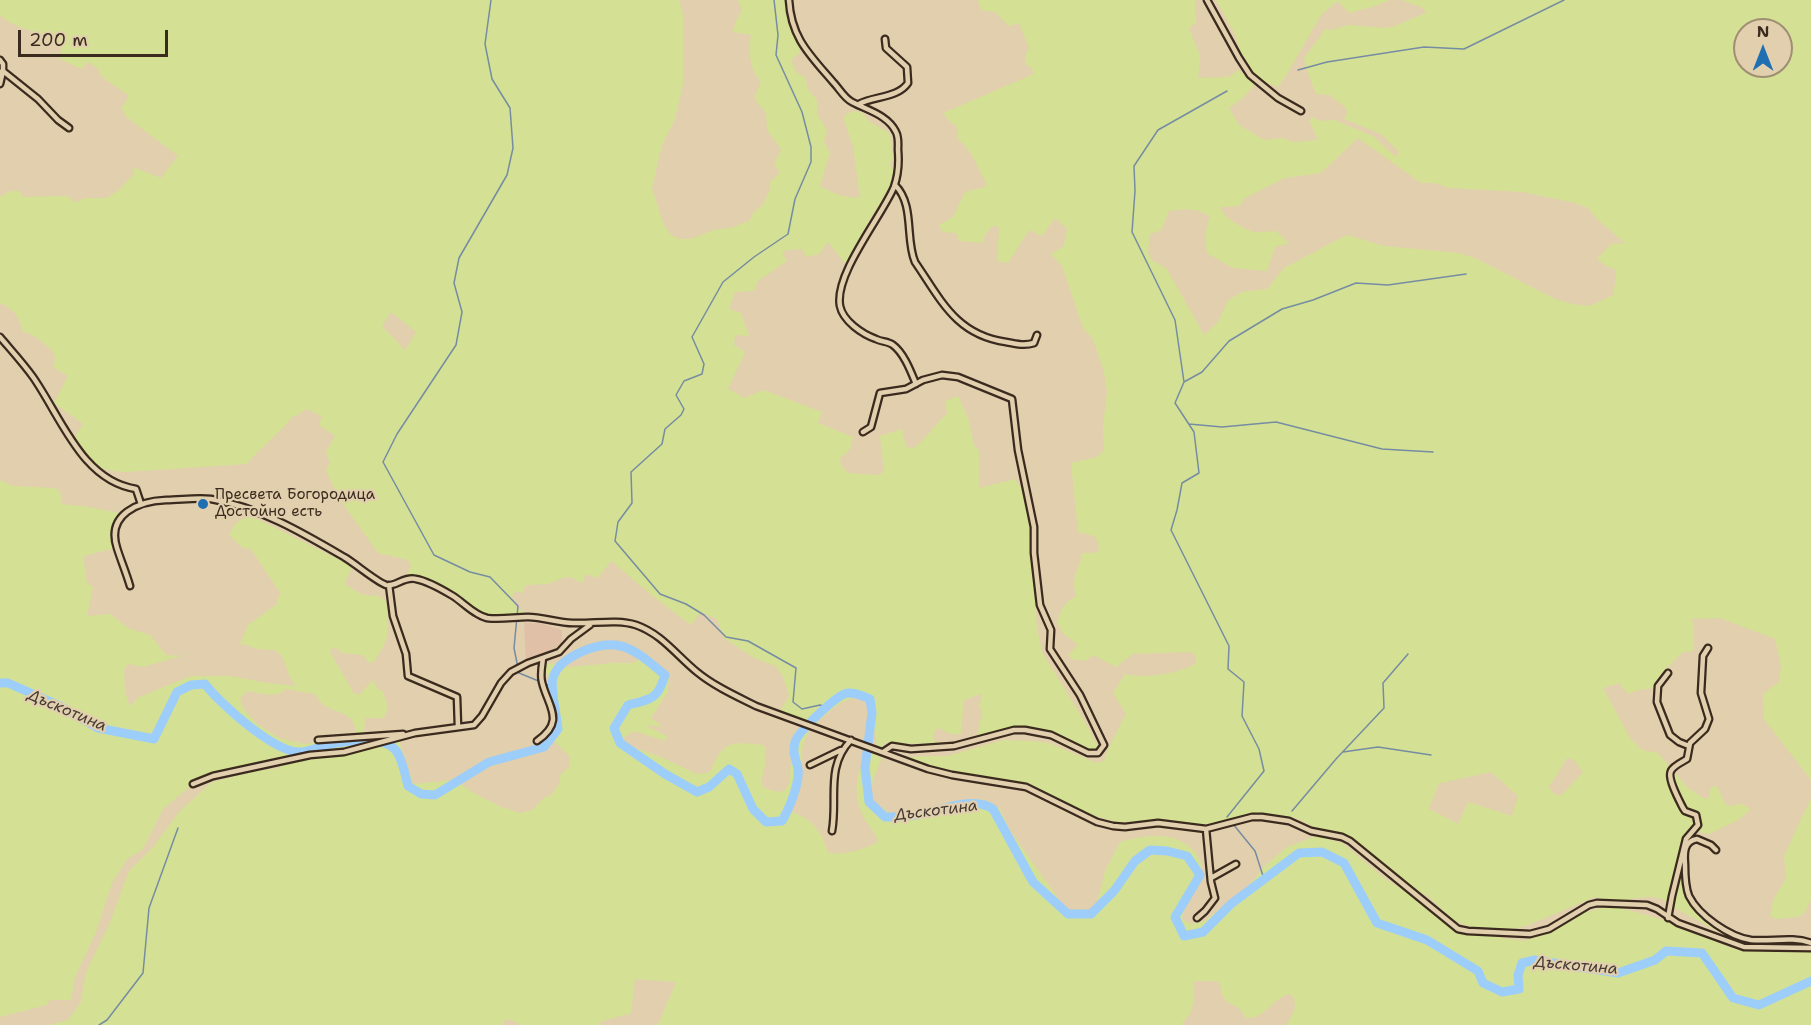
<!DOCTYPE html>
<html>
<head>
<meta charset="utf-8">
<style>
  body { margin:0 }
  #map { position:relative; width:1811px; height:1025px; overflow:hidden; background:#e1cfad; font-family:"Shantell Sans",sans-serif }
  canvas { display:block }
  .north { position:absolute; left:1733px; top:18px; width:60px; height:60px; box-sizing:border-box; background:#e1cfad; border:2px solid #9f8d74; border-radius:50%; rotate:0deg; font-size:16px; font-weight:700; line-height:24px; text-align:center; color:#3b2a1e }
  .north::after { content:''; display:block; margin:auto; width:21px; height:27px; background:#1f6fb2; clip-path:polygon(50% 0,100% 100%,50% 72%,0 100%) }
  .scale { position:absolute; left:18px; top:30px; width:150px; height:27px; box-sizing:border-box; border:3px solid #3b2a1e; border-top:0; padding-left:8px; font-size:18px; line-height:21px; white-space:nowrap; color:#3b2a1e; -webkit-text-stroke:4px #e1cfad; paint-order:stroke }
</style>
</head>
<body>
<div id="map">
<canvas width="1811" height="1025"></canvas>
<div class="north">N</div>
<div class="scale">200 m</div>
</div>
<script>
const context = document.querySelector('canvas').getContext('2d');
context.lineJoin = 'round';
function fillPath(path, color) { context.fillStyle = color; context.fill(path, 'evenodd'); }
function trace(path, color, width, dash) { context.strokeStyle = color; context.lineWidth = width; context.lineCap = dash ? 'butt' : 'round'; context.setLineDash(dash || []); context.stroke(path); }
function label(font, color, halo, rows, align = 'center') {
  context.font = font + ' "Shantell Sans",sans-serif'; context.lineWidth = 4.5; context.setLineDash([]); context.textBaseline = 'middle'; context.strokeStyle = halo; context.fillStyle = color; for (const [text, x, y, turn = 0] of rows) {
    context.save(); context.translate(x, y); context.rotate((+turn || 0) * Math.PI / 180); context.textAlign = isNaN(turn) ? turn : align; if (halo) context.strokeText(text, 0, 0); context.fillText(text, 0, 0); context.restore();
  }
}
fillPath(new Path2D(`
  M 524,623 L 539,623 L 562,630 L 562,644 L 526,663 Z`), '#e0c1a8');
fillPath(new Path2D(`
  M 0,0 L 679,0 L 683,15 L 683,84 L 675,119 L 662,145 L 652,188 L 663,223 L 671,235 L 680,239 L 691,239 L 713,230 L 731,228 L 749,221 L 754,212 L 763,205 L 770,189 L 770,182 L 780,173 L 774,164 L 781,149 L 767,130 L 766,113 L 756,101 L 755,96 L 761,82 C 750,69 747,51 751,35 L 733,32 L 736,21 L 742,11 L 738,0 L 786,0 L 787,21 L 798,42 L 800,53 L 791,60 L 797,73 L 806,78 C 807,102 821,89 817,114 L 827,130 L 824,142 L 830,153 L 820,186 C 832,193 846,199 860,197 L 853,147 L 844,119 L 845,115 L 853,111 L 861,112 L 870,122 L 890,133 L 893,158 L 890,163 L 891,168 L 894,169 L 890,188 L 864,229 L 848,267 L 828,242 L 819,254 L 806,257 L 802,249 L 787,250 L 782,254 L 787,261 L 758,281 L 754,291 L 735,292 L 729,309 L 741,313 L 749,336 L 735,335 L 734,345 L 745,352 L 728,389 L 745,398 L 763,390 L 822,412 L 818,423 L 853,437 L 850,449 L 840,459 L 841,465 L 848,473 L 879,475 L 884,471 L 880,436 L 902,429 L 906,447 L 914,448 L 921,442 L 947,413 L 945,401 L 958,396 L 969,421 L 974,445 L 979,450 L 979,488 L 1015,479 L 1022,489 L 1029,523 L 1032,547 L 1037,627 L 1042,652 L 1085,722 L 1099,749 L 1094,756 L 1063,742 L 1054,731 C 1023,730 1003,727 973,740 L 977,737 L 982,712 L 979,707 L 982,695 L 981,694 L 964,700 L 961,734 L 950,734 L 939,728 L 935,730 L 933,740 L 943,744 L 884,743 L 884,749 L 877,746 L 872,717 L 872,702 L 867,697 C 846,695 828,711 815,725 L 780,711 L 789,696 L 783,677 L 776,666 L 754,658 L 724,638 L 717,619 L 701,612 L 691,625 L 654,597 L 611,561 L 598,578 L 585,574 L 583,582 L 579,582 L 573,578 L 565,577 L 548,584 L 528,585 L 524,587 L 524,592 L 521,593 L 515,591 L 512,597 L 516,608 L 524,611 L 522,620 L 487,621 L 474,615 L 448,596 L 420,578 L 405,578 L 411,566 L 408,560 L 378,553 L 338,497 L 326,470 L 330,462 L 326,452 L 335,436 L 319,425 L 322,416 L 306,409 L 296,416 L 293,416 C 280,434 261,446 247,464 L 125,472 C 96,471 89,462 72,441 L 83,424 L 54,403 L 68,376 L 53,367 C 57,356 55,353 47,346 C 35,337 38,336 22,331 C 20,317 14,309 0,303 L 0,197 C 7,193 10,190 19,191 L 23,197 L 66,196 L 70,197 L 74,203 L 84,198 L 107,198 L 119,190 L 134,174 L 133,167 L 161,178 L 178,156 L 124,115 L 125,113 L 121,109 L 129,96 L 101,76 L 99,70 L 89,62 L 81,69 L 60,59 L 61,49 C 45,29 19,33 0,15 ZM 391,312 L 416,332 L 405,350 L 382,326 Z
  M 978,0 L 1195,0 L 1196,23 L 1189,28 L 1200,56 L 1198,78 L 1229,77 L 1238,70 L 1256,83 L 1243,98 L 1229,108 L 1239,125 L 1264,140 L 1282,138 L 1294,142 L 1318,140 L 1310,122 L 1311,117 L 1321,121 L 1334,120 L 1373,136 L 1396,157 L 1399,152 L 1381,134 L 1344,119 L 1347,112 L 1346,108 L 1330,95 L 1316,94 L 1306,68 L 1304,58 L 1322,34 L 1324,29 L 1331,30 L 1349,25 L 1384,28 L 1395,26 L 1426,13 L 1423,8 L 1402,0 L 1811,0 L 1811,780 L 1764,719 L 1763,694 L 1779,682 L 1781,665 L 1775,639 L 1720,618 L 1690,619 L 1694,624 L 1694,651 L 1683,652 L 1660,675 L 1654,688 L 1638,690 L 1628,694 L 1619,683 L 1603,688 L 1630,738 L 1642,750 L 1658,753 L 1688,788 L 1705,799 L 1709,797 L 1711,787 L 1716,786 C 1722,792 1721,800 1728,806 L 1742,804 L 1750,809 C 1741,822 1723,826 1710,834 L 1698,832 L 1686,840 L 1680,857 L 1685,890 L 1708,919 L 1746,940 L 1796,941 L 1807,945 L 1753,945 L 1738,942 L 1671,906 C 1655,888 1629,903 1609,901 C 1604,901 1601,898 1595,897 L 1526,926 L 1506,930 L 1467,926 L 1452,919 L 1429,897 L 1399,881 L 1354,842 L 1340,834 L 1314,827 L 1296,818 L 1271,814 L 1259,814 L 1208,826 L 1157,820 L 1117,822 L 1071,809 L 1028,786 L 937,770 L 906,757 L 947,756 L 1003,740 L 1033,741 L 1049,743 L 1096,763 L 1104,761 L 1107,751 L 1126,714 L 1113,693 L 1125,674 C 1142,679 1181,674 1196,663 L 1195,656 L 1191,652 L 1133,654 L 1116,667 L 1093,655 L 1085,661 L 1072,659 L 1068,655 L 1078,645 L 1063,633 L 1057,622 C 1061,611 1064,601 1076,597 C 1071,573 1078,575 1082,553 L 1093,553 L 1099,551 L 1098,541 L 1094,536 L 1078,532 L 1071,463 L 1097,457 L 1104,450 L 1103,426 L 1107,392 L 1104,372 L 1093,339 L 1083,328 L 1062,266 L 1051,254 L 1064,246 L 1067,229 L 1055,218 L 1042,236 L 1029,230 L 1008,263 L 997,261 L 999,227 L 992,226 L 984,237 L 983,243 L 959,241 L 957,234 L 942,231 L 939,225 L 953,217 L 965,192 L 985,187 L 987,184 C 977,168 973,151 958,139 L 956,123 L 953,125 L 943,113 L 1034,74 L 1031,67 L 1025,64 L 1025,56 L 1029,48 L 1019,23 L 1009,26 L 995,12 L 981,10 ZM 1745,30 L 1781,30 L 1781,66 L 1745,66 ZM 1358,138 L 1421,183 L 1435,183 L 1449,188 L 1523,192 L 1575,203 L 1588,208 L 1598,220 L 1625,243 L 1611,244 L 1597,259 L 1608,267 L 1615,269 L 1616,278 L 1613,295 L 1590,306 L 1572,304 L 1555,299 L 1477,259 L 1459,253 L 1384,246 L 1347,235 L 1284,268 L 1267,289 L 1242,292 L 1228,300 L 1218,322 L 1204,335 L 1167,269 L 1152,260 L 1148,253 L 1150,234 L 1161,230 L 1169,211 C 1185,208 1196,208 1210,216 L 1205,234 L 1207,253 L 1233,268 L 1267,271 L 1275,247 L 1289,243 L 1276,231 C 1269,231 1258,234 1251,231 C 1242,228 1223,217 1220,207 L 1239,206 L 1245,198 L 1285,178 L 1321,173 ZM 1567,758 L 1574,760 L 1583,772 L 1562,795 C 1556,796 1552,793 1549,787 ZM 1491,772 L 1518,796 L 1512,816 L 1468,802 L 1458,824 L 1429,809 L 1438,785 L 1441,783 Z
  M 1216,0 L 1390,0 L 1372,7 L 1349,13 L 1338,1 L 1321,15 L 1287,74 L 1278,87 L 1259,80 L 1249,72 L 1244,56 L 1240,54 L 1237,47 L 1239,47 L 1235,34 Z
  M 0,480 L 13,486 L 54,488 L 60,491 L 62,504 L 90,507 L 118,513 L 120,517 L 116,529 L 116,548 L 83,556 L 87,583 L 93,587 L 87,616 L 110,614 L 128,628 L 150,635 L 166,655 L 179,656 L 198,651 L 143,667 L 128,664 L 124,669 L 125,693 L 130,706 L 139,697 L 191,676 L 230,676 L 267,683 L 297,686 C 284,676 288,655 274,650 C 269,649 264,650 259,649 C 252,648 247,644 240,644 L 248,625 L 277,604 L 277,599 L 281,594 L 251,549 L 243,548 L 229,535 L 236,523 L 249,515 L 352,566 L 345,584 C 355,591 364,598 377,595 L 386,601 C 389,631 392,637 373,662 L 369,663 L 363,655 L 342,653 L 335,647 L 331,649 L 330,652 L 354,693 L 359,695 L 373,680 L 377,688 L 383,692 L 388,707 L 384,718 L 365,718 L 364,735 L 357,737 L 362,741 L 398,738 L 413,784 L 455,780 L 472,792 L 499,806 L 520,813 L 532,810 L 545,797 L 550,796 L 560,783 L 560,775 L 569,767 L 570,757 L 553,740 L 558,728 L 551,695 L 551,682 L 542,665 L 557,663 L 560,668 L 612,663 L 633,663 L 642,657 L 648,657 L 669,676 L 668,692 L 651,718 L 661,725 L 659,727 L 649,725 L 647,726 L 667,736 L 665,741 L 634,731 L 623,738 L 630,746 L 661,757 L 697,774 L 710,772 C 723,741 730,741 762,745 L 765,747 L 765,765 L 761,783 C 764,790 774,791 781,792 L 786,789 L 789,783 C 792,767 789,742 800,729 L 809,732 C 792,757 814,788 784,809 C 809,817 821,827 828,853 C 848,855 861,850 878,842 C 876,833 870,828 866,821 C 852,798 854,773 870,752 L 882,758 L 873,780 L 870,799 L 894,817 L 929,814 L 959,804 L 981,799 L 992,803 L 1000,809 L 1011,832 L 1065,908 L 1085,916 L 1095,913 L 1105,871 L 1120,842 C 1144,835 1175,830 1194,851 C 1199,857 1203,864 1202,872 C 1201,884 1193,892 1188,901 C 1185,907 1184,913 1182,919 L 1191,924 L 1205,921 L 1249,885 L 1267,864 L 1287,847 L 1316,836 L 1342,843 L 1383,877 L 1433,910 L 1441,920 L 1454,929 L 1466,932 L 1523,941 L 1538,937 L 1575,915 L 1602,908 L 1620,908 L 1664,920 L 1731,948 L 1748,951 L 1811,950 L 1811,1025 L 1287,1025 L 1295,1008 L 1294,997 L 1289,994 C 1272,998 1266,1019 1246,1018 C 1237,1002 1232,1008 1225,999 C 1220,994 1222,987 1218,981 L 1193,981 C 1196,998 1194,1012 1181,1025 L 658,1025 L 676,982 L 635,979 L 631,1013 L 600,1022 L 599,1025 L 522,1025 L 508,1019 L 500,1025 L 49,1025 L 68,1020 L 81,1002 L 86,972 L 109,925 L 129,871 L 153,847 L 179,812 L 212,782 L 256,771 L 280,768 L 279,765 L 242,766 L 215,772 L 199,779 L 163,809 L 143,849 L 127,859 L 112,883 L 96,932 L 75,977 L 71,1000 L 50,1000 L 46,1005 L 0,1017 ZM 286,689 L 315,694 C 317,697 320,703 324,705 C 339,715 356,711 356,737 L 304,744 L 279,738 L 256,723 L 243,708 L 240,698 L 248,691 C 261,693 276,699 286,689 Z
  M 1811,798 L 1811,899 L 1805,912 L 1798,917 L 1775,919 L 1770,915 L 1774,898 L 1786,879 L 1784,856 Z`), '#d4e194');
trace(new Path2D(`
  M 491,0 L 485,44 L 492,79 L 510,108 L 513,148 L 507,175 L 459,258 L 454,283 L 462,312 L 456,345 L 397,434 L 383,462 L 434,555 L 470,572 L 490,577 L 518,606 L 514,648 L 519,673 L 541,682
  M 774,0 L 778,35 L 776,55 L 802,112 L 811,147 L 811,162 L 795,199 L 788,234 L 754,257 L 723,282 L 692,337 L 704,364 L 702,374 L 684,381 L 676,395 L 684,409 L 681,415 L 665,429 L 662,444 L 631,472 L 632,503 L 618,522 L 615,541 L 660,594 L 686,604 L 704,615 L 726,637 L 748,641 L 796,668 L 793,702 L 802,709 L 820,705 L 825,707
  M 1298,70 L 1327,62 L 1424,47 L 1464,49 L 1564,0
  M 1184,382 L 1202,372 L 1229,341 L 1282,309 L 1313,300 L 1356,283 L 1388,285 L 1466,274
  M 1189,424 L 1222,427 L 1276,422 L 1382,449 L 1433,452
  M 545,684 L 553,687
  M 1343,752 L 1378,747 L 1431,755
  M 1292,811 L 1336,759 L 1384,708 L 1383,683 L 1408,654
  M 1227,817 L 1264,771 L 1259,749 L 1242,716 L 1244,682 L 1228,669 L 1229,646 L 1171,530 L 1177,510 L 1182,483 L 1199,473 L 1194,432 L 1175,403 L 1184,382 L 1175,320 L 1132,232 L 1135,191 L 1134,166 L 1158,130 L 1227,91
  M 1233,824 L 1255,851 L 1264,879
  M 99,1025 L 107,1020 L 143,973 L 149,908 L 178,828`), '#768ca2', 1.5);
trace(new Path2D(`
  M 0,683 L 8,683 L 58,705 L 98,728 L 154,739 L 177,692 L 191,685 L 205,684 C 220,704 276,754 301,752 C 309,752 318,747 327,745 C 345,741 385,734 397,752 C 403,762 405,774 408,786 L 421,794 L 435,795 L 489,762 L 544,747 L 558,729 C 557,719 550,685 553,678 C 557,665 567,659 579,653 C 619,634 635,650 665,675 C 658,699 652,699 628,705 L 614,728 L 620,743 L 665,774 L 697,792 L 709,787 L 729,769 L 737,774 L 753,809 L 766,822 L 782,821 C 789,809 800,783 798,769 C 796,759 792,753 795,742 C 798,732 833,699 844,694 C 853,691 862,696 870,699 L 872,713 L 865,768 L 869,802 L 885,817 C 893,817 902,817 909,816 C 933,814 972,794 993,809 L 1033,882 L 1068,914 L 1091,914 L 1114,891 L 1135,861 L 1150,850 L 1167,851 L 1187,856 L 1200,875 L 1175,917 L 1184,936 L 1203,932 L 1231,904 L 1299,853 L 1322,852 L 1344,863 L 1377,923 L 1427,940 L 1478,971 L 1483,983 L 1502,992 L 1519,989 L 1518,975 L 1522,963 L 1535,960 L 1618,973 L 1655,960 L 1666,951 L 1702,953 L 1733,998 L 1759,1005 L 1811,981`), '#9dcefa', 9);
const minor = new Path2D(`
  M 789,0 C 791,38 810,55 833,82 C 839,88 844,98 852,102 C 867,110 888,115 896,132 C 899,138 898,144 898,150 C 899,161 898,176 894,187 C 882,216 834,274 840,306 C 843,321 862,334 876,339 C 881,342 888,341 893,345 C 904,353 911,372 916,384
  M 1207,0 L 1239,58 L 1250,75 L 1278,98 L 1301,111
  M 0,60 L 3,64 L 3,71 L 38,99 L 58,120 L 69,128
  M 0,72 L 3,71 L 0,84
  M 859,104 C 874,96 898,98 908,83 L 907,67 L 886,48 L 885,39
  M 895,185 C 915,205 905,239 915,262 C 941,300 956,335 1006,342 C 1016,344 1025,346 1034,343 L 1037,335
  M 0,337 C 11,350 23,363 33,377 C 61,417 82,481 136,489 L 141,504
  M 863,432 L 871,427 L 880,393 L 906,389 L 923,380 L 942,375 L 958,377 L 1012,399 L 1018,450 L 1034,527 L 1034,553 L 1040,605 L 1051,630 L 1050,649 L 1080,695 L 1104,745 L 1098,753 L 1088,753 L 1051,735 L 1025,730 L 1014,730 L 954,746 L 911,749 L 892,746 L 883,752
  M 389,585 L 393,616 L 406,654 L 408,676 L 457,697 L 458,727
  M 130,586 C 126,572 121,561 117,548 C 106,514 139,501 166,500 C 180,500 197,497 211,499 C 259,507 303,533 344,557 C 356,564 374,580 386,585 C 394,588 404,576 416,579 C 428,581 443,590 453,596 C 464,603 474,615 487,618 C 500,620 515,617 528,617 C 543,617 558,623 573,623 C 593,624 617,619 636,625 C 662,634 677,656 697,672 C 714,686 736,696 756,706 L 928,769 L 952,775 L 1026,787 L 1097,822 L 1113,826 L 1125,827 L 1158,823 L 1206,829 L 1252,817 L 1262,817 L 1289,821 L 1311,831 L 1342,837 L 1350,841 L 1458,929 L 1468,931 L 1530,934 L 1549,929 L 1589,905 L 1597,903 L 1647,905 L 1657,909 L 1678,923 L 1744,947 L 1811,948
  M 1668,673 L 1658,686 L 1657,702 L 1670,735 L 1679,742 L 1689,746
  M 318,740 L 403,734
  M 537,741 C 566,721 548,707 542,682 C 540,675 542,666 543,658
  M 810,765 L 841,750
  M 193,784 L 213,776 L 310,755 L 344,752 L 415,733 L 474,725 L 482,716 L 501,683 L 511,672 L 528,663 L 559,652 L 571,639 L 590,625
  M 832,831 C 838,799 825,767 851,740
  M 1716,850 L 1711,845 L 1697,839 C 1684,841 1684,853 1685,864 C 1685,874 1685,886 1689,896 C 1699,916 1730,937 1751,940 C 1771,942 1792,936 1811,943
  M 1211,878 L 1236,864
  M 1197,918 L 1205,911 L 1215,898 L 1211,882 L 1206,829
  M 1668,918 L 1672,896 L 1686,839 L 1698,825 L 1696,815 L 1685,811 L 1683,808 C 1679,800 1667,778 1671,771 C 1673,766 1682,762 1687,759 L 1690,743 L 1705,729 L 1709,719 L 1701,693 L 1703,656 L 1708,648`);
trace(minor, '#3b2a1e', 9);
trace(minor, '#e1cfad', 4.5);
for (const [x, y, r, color] of [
  [203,504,6,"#1f6fb2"]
]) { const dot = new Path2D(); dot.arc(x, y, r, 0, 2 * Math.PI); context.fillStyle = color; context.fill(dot); trace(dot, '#e1cfad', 2); }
label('15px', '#3b2a1e', '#e1cfad', [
  ["Пресвета Богородица",215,495],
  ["Достойно есть",215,512]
], 'left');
label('italic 16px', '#453a34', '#e1cfad', [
  ["Дъскотина",67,711,23],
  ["Дъскотина",936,811,-7],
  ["Дъскотина",1576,966,5]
]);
</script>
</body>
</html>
